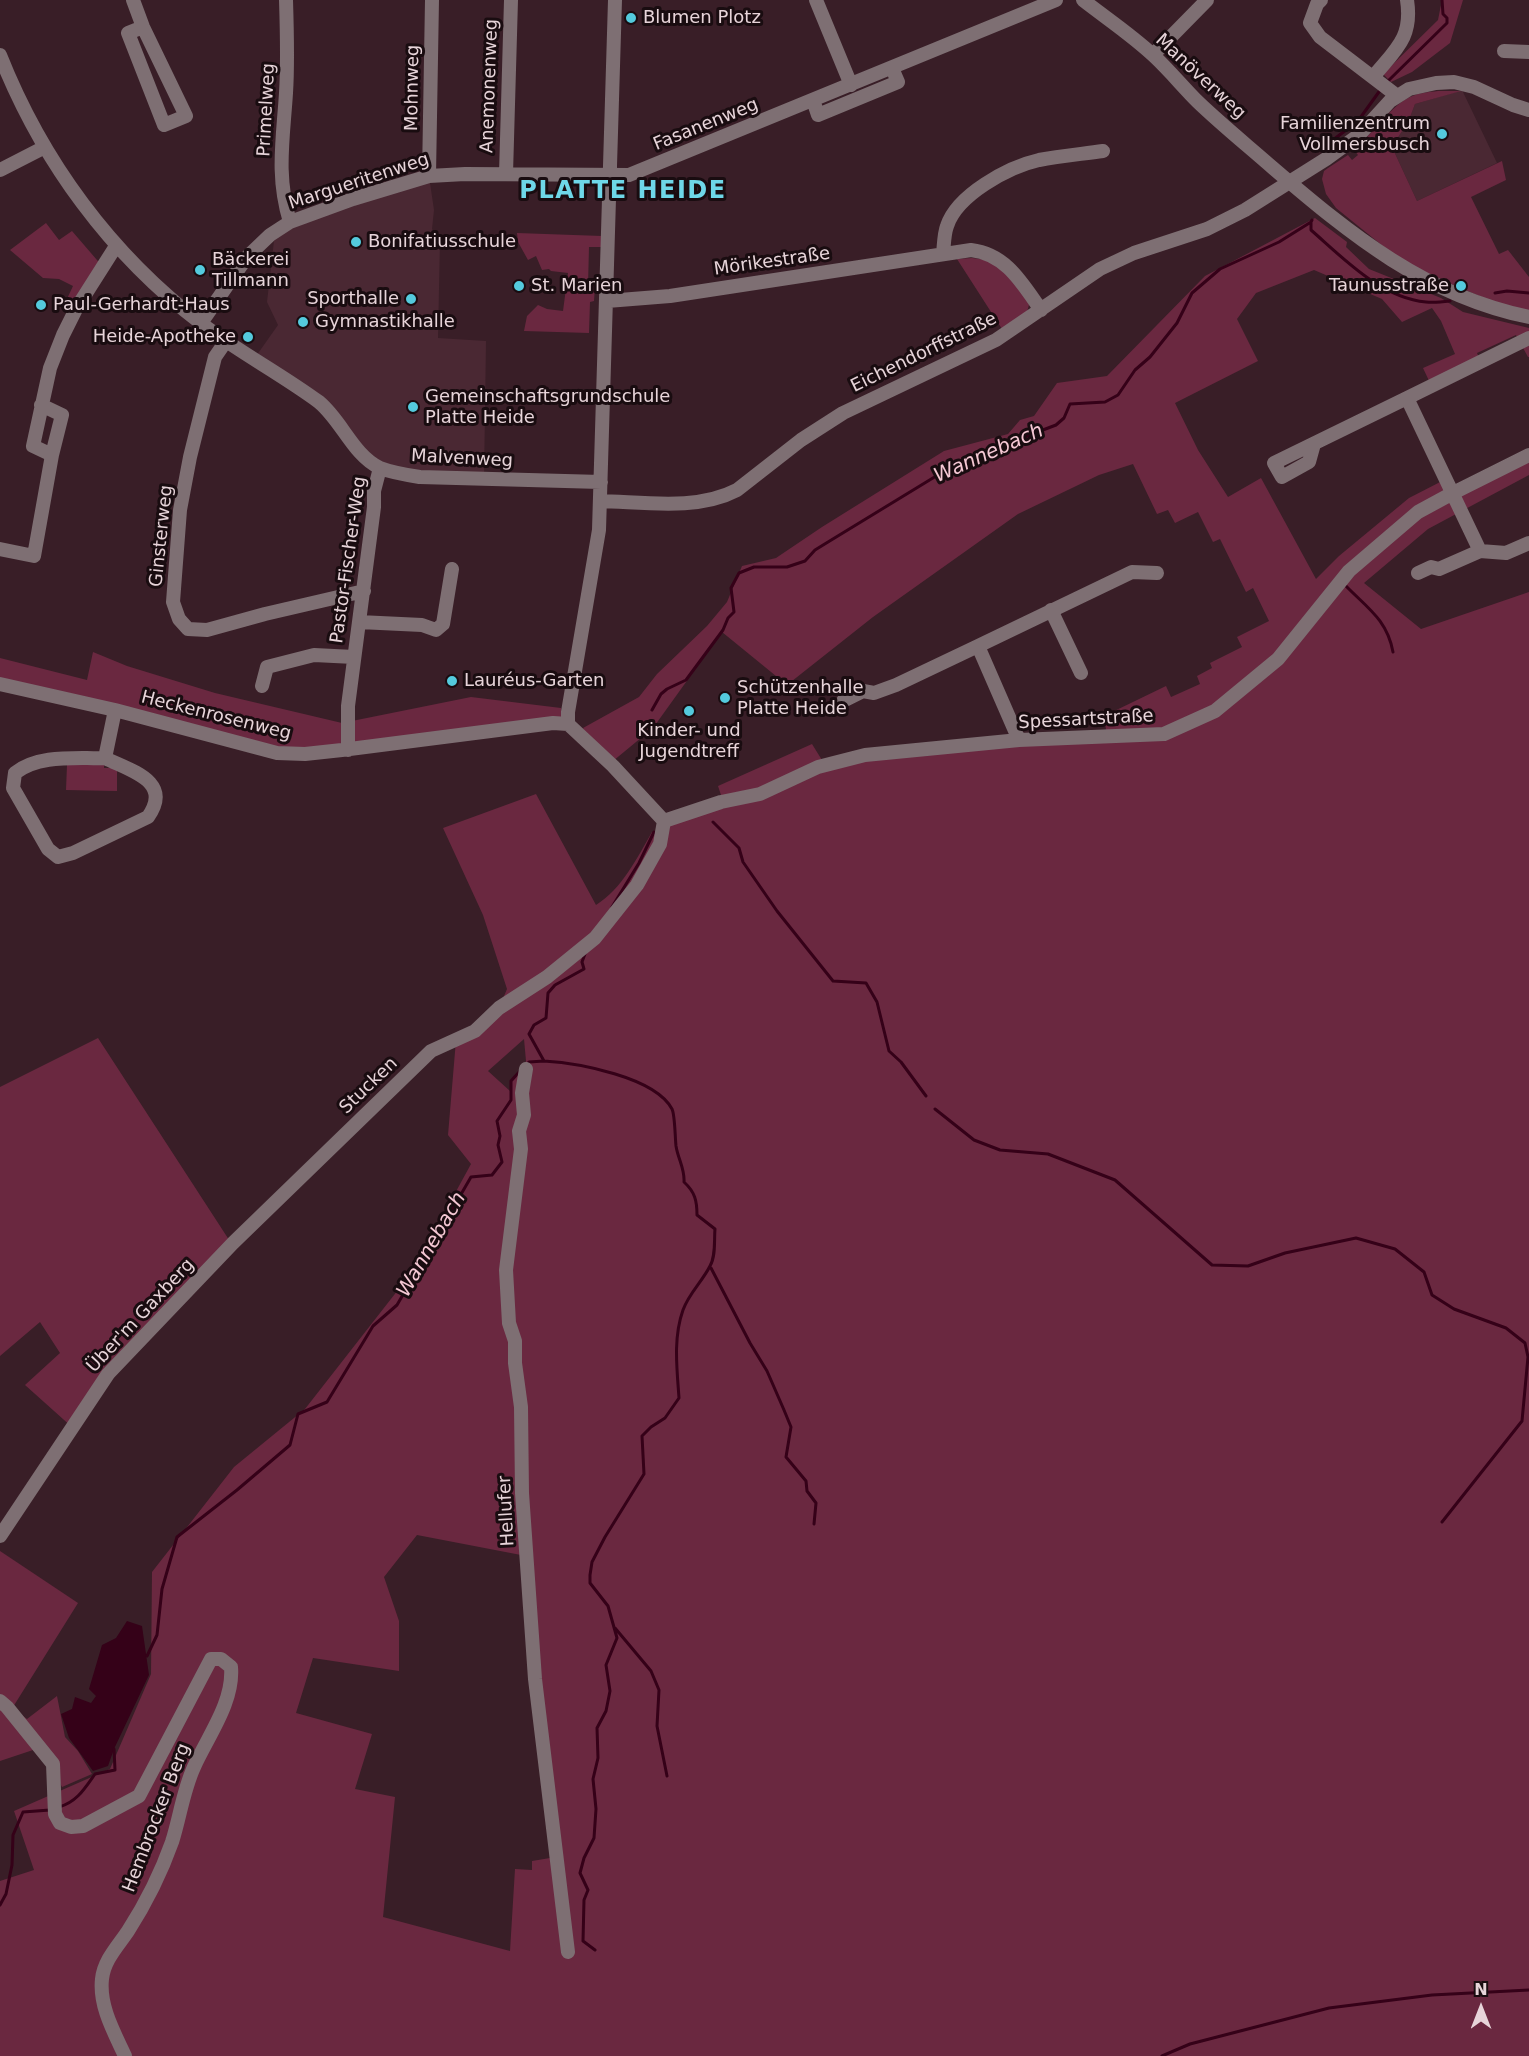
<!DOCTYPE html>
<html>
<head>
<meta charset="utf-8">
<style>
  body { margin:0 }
  #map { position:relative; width:1529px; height:2056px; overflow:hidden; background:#391e27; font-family:"DejaVu Sans",sans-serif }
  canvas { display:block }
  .north { position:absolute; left:1451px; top:1978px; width:60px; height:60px; -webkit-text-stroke:4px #190c10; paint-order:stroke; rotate:0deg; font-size:16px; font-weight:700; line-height:24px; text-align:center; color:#e7d4d9 }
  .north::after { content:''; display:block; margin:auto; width:21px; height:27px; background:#e7d4d9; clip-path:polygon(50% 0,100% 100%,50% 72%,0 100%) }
</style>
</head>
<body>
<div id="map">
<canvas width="1529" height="2056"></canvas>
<div class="north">N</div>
</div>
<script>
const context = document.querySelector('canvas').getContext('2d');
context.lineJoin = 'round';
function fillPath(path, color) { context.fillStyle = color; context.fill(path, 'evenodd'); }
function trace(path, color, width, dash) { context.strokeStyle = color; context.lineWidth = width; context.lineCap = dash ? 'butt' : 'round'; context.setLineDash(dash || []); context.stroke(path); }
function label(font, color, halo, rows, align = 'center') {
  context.font = font + ' "DejaVu Sans",sans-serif'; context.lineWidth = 6; context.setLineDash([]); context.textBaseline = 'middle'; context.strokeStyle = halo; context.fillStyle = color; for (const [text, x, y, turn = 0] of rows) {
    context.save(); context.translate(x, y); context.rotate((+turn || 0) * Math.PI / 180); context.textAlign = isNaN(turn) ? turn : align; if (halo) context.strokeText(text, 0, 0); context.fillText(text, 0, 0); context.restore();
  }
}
fillPath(new Path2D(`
  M 1462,90 L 1497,163 L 1417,201 L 1392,147 L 1409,120 L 1415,104 Z
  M 429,176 L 434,210 L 432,229 L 440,240 L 438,338 L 486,341 L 484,479 L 380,468 L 337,422 L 254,359 L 278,325 L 267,302 L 275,232 Z`), '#4a2833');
fillPath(new Path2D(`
  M 1442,0 L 1463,0 L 1450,43 L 1412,72 L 1391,82 L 1383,74 L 1438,20 Z
  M 1438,91 L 1461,91 L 1415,104 L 1409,120 L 1392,147 L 1417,201 L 1502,161 L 1506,180 L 1471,197 L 1499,254 L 1508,250 L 1529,277 L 1529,311 L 1491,301 L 1405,264 L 1336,208 L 1326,194 L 1322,179 L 1324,171 L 1328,168 L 1348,155 L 1352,160 L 1358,155 L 1354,150 C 1371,135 1392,105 1410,97 C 1418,93 1429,92 1438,91 Z
  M 1315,218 L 1347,242 L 1346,247 L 1369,269 L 1441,298 L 1463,312 L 1529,328 L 1529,357 L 1528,357 L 1516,335 L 1477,353 L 1480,360 L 1431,385 L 1423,368 L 1455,354 L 1441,321 L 1432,308 L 1402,322 L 1382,299 L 1314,270 L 1256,293 L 1237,319 L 1258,361 L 1175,403 L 1198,450 L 1228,497 L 1261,478 L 1316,579 L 1339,556 L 1409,498 L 1446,479 L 1452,492 L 1529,455 L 1529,475 L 1428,529 L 1364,583 L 1421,629 L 1529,592 L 1529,2056 L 0,2056 L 0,1881 L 34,1870 L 14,1811 L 110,1769 L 151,1674 L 152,1572 L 234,1467 L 305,1409 L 412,1272 L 471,1164 L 448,1135 L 456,1040 L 499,1008 L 507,989 L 483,915 L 443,828 L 536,794 L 596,905 C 622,889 637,858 652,832 L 657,835 L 664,821 L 724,804 L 718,786 L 812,744 L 825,765 L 1107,736 L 1104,716 L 1166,686 L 1171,697 L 1200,684 L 1197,676 L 1212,668 L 1210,663 L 1242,647 L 1237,637 L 1269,621 L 1253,588 L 1246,592 L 1220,539 L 1213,542 L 1198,512 L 1175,523 L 1168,510 L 1157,514 L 1133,464 L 1099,475 L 1018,514 L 873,617 L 787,685 L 722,632 L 653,728 L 613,761 L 587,737 L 583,728 L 639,697 L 657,674 L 707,626 L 727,602 L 742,566 L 776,558 L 822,527 L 944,451 L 1008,434 L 1020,420 L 1034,416 L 1057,383 L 1107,376 L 1205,276 ZM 524,1039 L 526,1061 L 523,1068 L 511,1081 L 510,1091 L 488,1071 ZM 417,1535 L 521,1555 L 550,1858 L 532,1861 L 532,1870 L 515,1869 L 510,1951 L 383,1917 L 395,1797 L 355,1789 L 372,1734 L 296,1713 L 313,1658 L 399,1671 L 399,1621 L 384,1577 Z
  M 46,223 L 59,240 L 72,231 L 103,267 L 76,309 L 66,301 L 73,286 L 59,279 L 43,278 L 10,250 Z
  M 517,233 L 602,236 L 602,247 L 589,247 L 588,286 L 595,286 L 594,301 L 590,302 L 589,333 L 524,331 L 527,316 L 538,305 L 547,309 L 563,311 L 568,273 L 551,271 L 549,269 L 542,270 L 536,256 L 528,260 L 518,242 Z
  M 972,258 L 987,260 L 1003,266 L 1027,297 L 1029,305 L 1027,312 L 1002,329 L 957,259 Z
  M 93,652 L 127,666 L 215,693 L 342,723 L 471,697 L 561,708 L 561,718 L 316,749 L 277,748 L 0,680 L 0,658 L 87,680 Z
  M 67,765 L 104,765 L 104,768 L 117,768 L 117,791 L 66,790 Z
  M 98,1038 L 233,1246 L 109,1375 L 73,1428 L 25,1385 L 60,1353 L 40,1322 L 0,1356 L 0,1087 Z
  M 0,1551 L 78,1603 L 13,1707 L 0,1696 Z
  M 57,1696 L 65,1737 L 78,1751 L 92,1774 L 62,1787 L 42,1747 L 0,1761 L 0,1700 L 27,1719 Z`), '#6a2840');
fillPath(new Path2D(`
  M 127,1621 L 142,1626 L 149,1675 L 114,1749 L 108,1766 L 93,1771 L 69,1738 L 61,1714 L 72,1709 L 75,1697 L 91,1703 L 96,1696 L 89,1689 L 102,1645 L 116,1638 Z`), '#350118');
trace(new Path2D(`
  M 1387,82 L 1447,23 L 1447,18 L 1443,14 L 1442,0
  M 1325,148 L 1325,146 L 1358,121 L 1381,89
  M 1311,223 L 1311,230 C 1343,258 1381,298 1426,302 C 1434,303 1442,302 1450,301
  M 1495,293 L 1507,291 L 1529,293
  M 1345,585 C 1366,607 1387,619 1393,652
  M 652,710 L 661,694 L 667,689 L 686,680 L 723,630 L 728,618 L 734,612 L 731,588 L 739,573 L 754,567 L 787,567 L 805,561 L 815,550 L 828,542 L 946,470 L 963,466 L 1014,441 L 1056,425 L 1064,418 L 1070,404 L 1105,402 L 1118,395 L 1135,370 L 1150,357 L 1177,323 L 1192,293 L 1220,269 L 1279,242 L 1311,222 L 1312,220
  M 713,822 L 739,848 L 743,862 L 777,911 L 833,981 L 866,983 L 877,1002 L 889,1051 L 901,1062 L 926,1096
  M 612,907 L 639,863 L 654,832
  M 544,1061 C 578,1063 655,1077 672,1109 C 675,1115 675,1137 676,1146 C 678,1159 685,1169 684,1182 C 695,1192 697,1201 697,1215 L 715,1229 C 714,1240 716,1256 710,1266 C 702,1282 689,1293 683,1310 C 673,1338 677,1369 679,1398 L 665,1418 L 651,1427 L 642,1436 L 644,1474 L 605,1537 L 592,1562 L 590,1575 L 590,1583 L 608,1606 L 617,1638 L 606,1665 L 610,1691 L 606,1711 L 597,1728 L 598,1758 L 593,1779 L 596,1809 L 594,1838 L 584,1858 L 580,1873 L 588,1890 L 584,1900 L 583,1941 L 595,1950
  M 527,1064 L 529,1062 L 544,1061 L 529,1034 L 534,1025 L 546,1018 L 548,993 L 555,985 L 584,969 L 582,962 L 586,951
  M 935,1109 L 974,1140 L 1000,1150 L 1048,1154 L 1115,1180 L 1212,1265 L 1248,1266 L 1285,1253 L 1356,1238 L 1395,1249 L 1424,1272 L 1432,1295 L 1454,1309 L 1506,1328 L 1525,1343 L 1528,1357 L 1522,1421 L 1442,1522
  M 711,1268 L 750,1343 L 767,1371 L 784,1410 L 791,1427 L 786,1457 L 806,1481 L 807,1491 L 816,1503 L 814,1524
  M 615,1628 L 651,1671 L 659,1690 L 657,1726 L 667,1776
  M 147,1656 L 157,1635 L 162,1589 L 177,1537 L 237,1490 L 290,1445 L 298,1414 L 327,1402 L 373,1326 L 397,1305 L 471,1177 L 492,1175 L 502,1162 L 498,1145 L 500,1136 L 497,1121 L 511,1100 L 511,1081 L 520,1071
  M 59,1807 C 77,1802 85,1788 95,1774 L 115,1770 L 114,1749
  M 0,1905 L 6,1894 L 12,1865 L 13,1835 L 23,1812 L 50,1810
  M 1162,2056 L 1190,2044 L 1329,2008 L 1432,1995 L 1529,1990`), '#350118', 3);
trace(new Path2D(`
  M 133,0 L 143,27 L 186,116 L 164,125 L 128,33 L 143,27
  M 286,0 C 287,31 288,62 286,93 C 283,140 276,176 290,222
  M 615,0 L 599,530 L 568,712 L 568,724 L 613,766 L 664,821
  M 816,0 L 851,85
  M 1083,0 C 1106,18 1133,36 1154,56 C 1170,71 1183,87 1198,102 C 1222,125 1248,146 1273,168 C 1351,235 1426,296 1529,317
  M 1321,0 L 1317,4 L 1310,23 L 1320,37 L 1396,95
  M 1504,51 L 1529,52
  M 0,55 C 42,161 111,255 202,324 C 239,352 281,374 319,402 C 342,421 353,455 380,468 C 393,473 407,475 420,477 L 601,482
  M 1153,55 L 1207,0
  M 1373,77 C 1395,50 1413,38 1407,0
  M 813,100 L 818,115 L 898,82 L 892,68
  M 0,170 L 45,147
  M 506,174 L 511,0
  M 429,176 L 432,0
  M 943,254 C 944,245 944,234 947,226 C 957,195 1008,167 1039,160 C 1060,156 1082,154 1103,151
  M 607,301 L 670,296 L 971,250 C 1006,254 1022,283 1041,310
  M 201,323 L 247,257 L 270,235 L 290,222 L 353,199 L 429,176 L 465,174 L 629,175 L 1056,0
  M 1529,338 L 1407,398 L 1480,551 L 1506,553 L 1529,543
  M 226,341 L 215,357 L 190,457 L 180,510 L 173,602 L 179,619 L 188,629 L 207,630 L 265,614 L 364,591
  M 41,405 L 62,415 L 52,455
  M 1314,444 L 1309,462 L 1282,477 L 1274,463 L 1407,398
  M 600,501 C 644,502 697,511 737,490 L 801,440 L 843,413 L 996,340 L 1100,269 L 1134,253 L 1207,229 L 1245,210 L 1326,159 L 1359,135 L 1390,101 L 1409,89 L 1436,83 L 1454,82 L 1474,87 L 1513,105 L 1529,110
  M 0,549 L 34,556 L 52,455 L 33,446 L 50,368 L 63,335 L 76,309 L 116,246
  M 1418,573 L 1431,567 L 1439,569 L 1480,551
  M 1051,610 L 1081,673
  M 359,622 L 422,625 L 436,630 L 443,624 L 452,569
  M 0,684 L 115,710 L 277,753 L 305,754 L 342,750 L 553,723 L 568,724
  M 262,686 L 267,667 L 314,655 L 354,657
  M 843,701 L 863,691 L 874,693 L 896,685 L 978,646
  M 1019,740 L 978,646 L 1132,572 L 1157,573
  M 348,750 L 348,706 L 374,507 L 374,491 L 380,468
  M 105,758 C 131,771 173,781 148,817 L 73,853 L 58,857 L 48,849 L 13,788 L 15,773 C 39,754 76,759 105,758 L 115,710
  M 664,821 L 721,802 L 760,794 L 818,767 L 865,755 L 1019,740 L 1164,734 L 1215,711 L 1278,659 L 1349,571 L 1418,512 L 1453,493 L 1529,455
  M 526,1069 L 522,1093 L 524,1115 L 519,1131 L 521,1149 L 506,1270 L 509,1323 L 515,1341 L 515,1363 L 521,1407 L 522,1493 L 535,1679 L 568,1952
  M 0,1536 L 108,1374 L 233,1243 L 431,1051 L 475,1031 L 499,1008 L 547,977 L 595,938 L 637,885 L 660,844 L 664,821
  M 0,1701 L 7,1707 L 53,1764 L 55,1814 L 60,1823 L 71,1827 L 83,1826 L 139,1796 L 211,1659 L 221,1659 L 231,1667 C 234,1702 208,1736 194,1767 C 183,1791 180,1817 172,1842 C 161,1873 146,1903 128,1931 C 118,1946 104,1960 102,1979 C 99,2006 114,2032 125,2056`), '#7e6f73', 14);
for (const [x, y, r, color] of [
  [631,18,6,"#54cadd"],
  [1442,134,6,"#54cadd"],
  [356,242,6,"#54cadd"],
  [200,270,6,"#54cadd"],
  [519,286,6,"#54cadd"],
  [1461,286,6,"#54cadd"],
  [411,299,6,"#54cadd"],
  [41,305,6,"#54cadd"],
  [303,322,6,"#54cadd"],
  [248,337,6,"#54cadd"],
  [413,407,6,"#54cadd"],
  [452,681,6,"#54cadd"],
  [725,698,6,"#54cadd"],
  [689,711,6,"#54cadd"]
]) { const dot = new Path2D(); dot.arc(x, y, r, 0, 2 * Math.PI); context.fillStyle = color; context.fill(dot); trace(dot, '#190c10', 2); }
label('18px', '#e7d4d9', '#190c10', [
  ["Blumen Plotz",643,18],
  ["Familienzentrum",1430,124,"right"],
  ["Vollmersbusch",1430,145,"right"],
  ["Bonifatiusschule",368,242],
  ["Bäckerei",212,260],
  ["Tillmann",212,281],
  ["St. Marien",531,286],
  ["Taunusstraße",1449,286,"right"],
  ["Sporthalle",399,299,"right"],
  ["Paul-Gerhardt-Haus",53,305],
  ["Gymnastikhalle",315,322],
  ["Heide-Apotheke",236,337,"right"],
  ["Gemeinschaftsgrundschule",425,397],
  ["Platte Heide",425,418],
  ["Lauréus-Garten",464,681],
  ["Schützenhalle",737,688],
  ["Platte Heide",737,709],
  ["Kinder- und",689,731,"center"],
  ["Jugendtreff",689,752,"center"]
], 'left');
label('18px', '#e7d4d9', '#190c10', [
  ["Manöverweg",1200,77,43],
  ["Anemonenweg",490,86,-88],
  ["Mohnweg",413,88,-89],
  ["Primelweg",267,110,-87],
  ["Fasanenweg",706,125,-22],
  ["Margueritenweg",359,182,-18],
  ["Mörikestraße",772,262,-8],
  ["Eichendorffstraße",924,353,-26],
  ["Malvenweg",462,459,3],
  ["Ginsterweg",162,536,-84],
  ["Pastor-Fischer-Weg",349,560,-82],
  ["Heckenrosenweg",216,716,14],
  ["Spessartstraße",1086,720,-3],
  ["Stucken",369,1086,-44],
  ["Über'm Gaxberg",141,1316,-47],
  ["Hellufer",507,1511,-93],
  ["Hembrocker Berg",157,1818,-69]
]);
label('italic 20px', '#f5c8d4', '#190c10', [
  ["Wannebach",989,454,-24],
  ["Wannebach",432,1245,-60]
]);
context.letterSpacing = '1.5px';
label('bold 24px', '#6ed7e8', '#190c10', [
  ["PLATTE HEIDE",623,192]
]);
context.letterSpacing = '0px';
</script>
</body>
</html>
